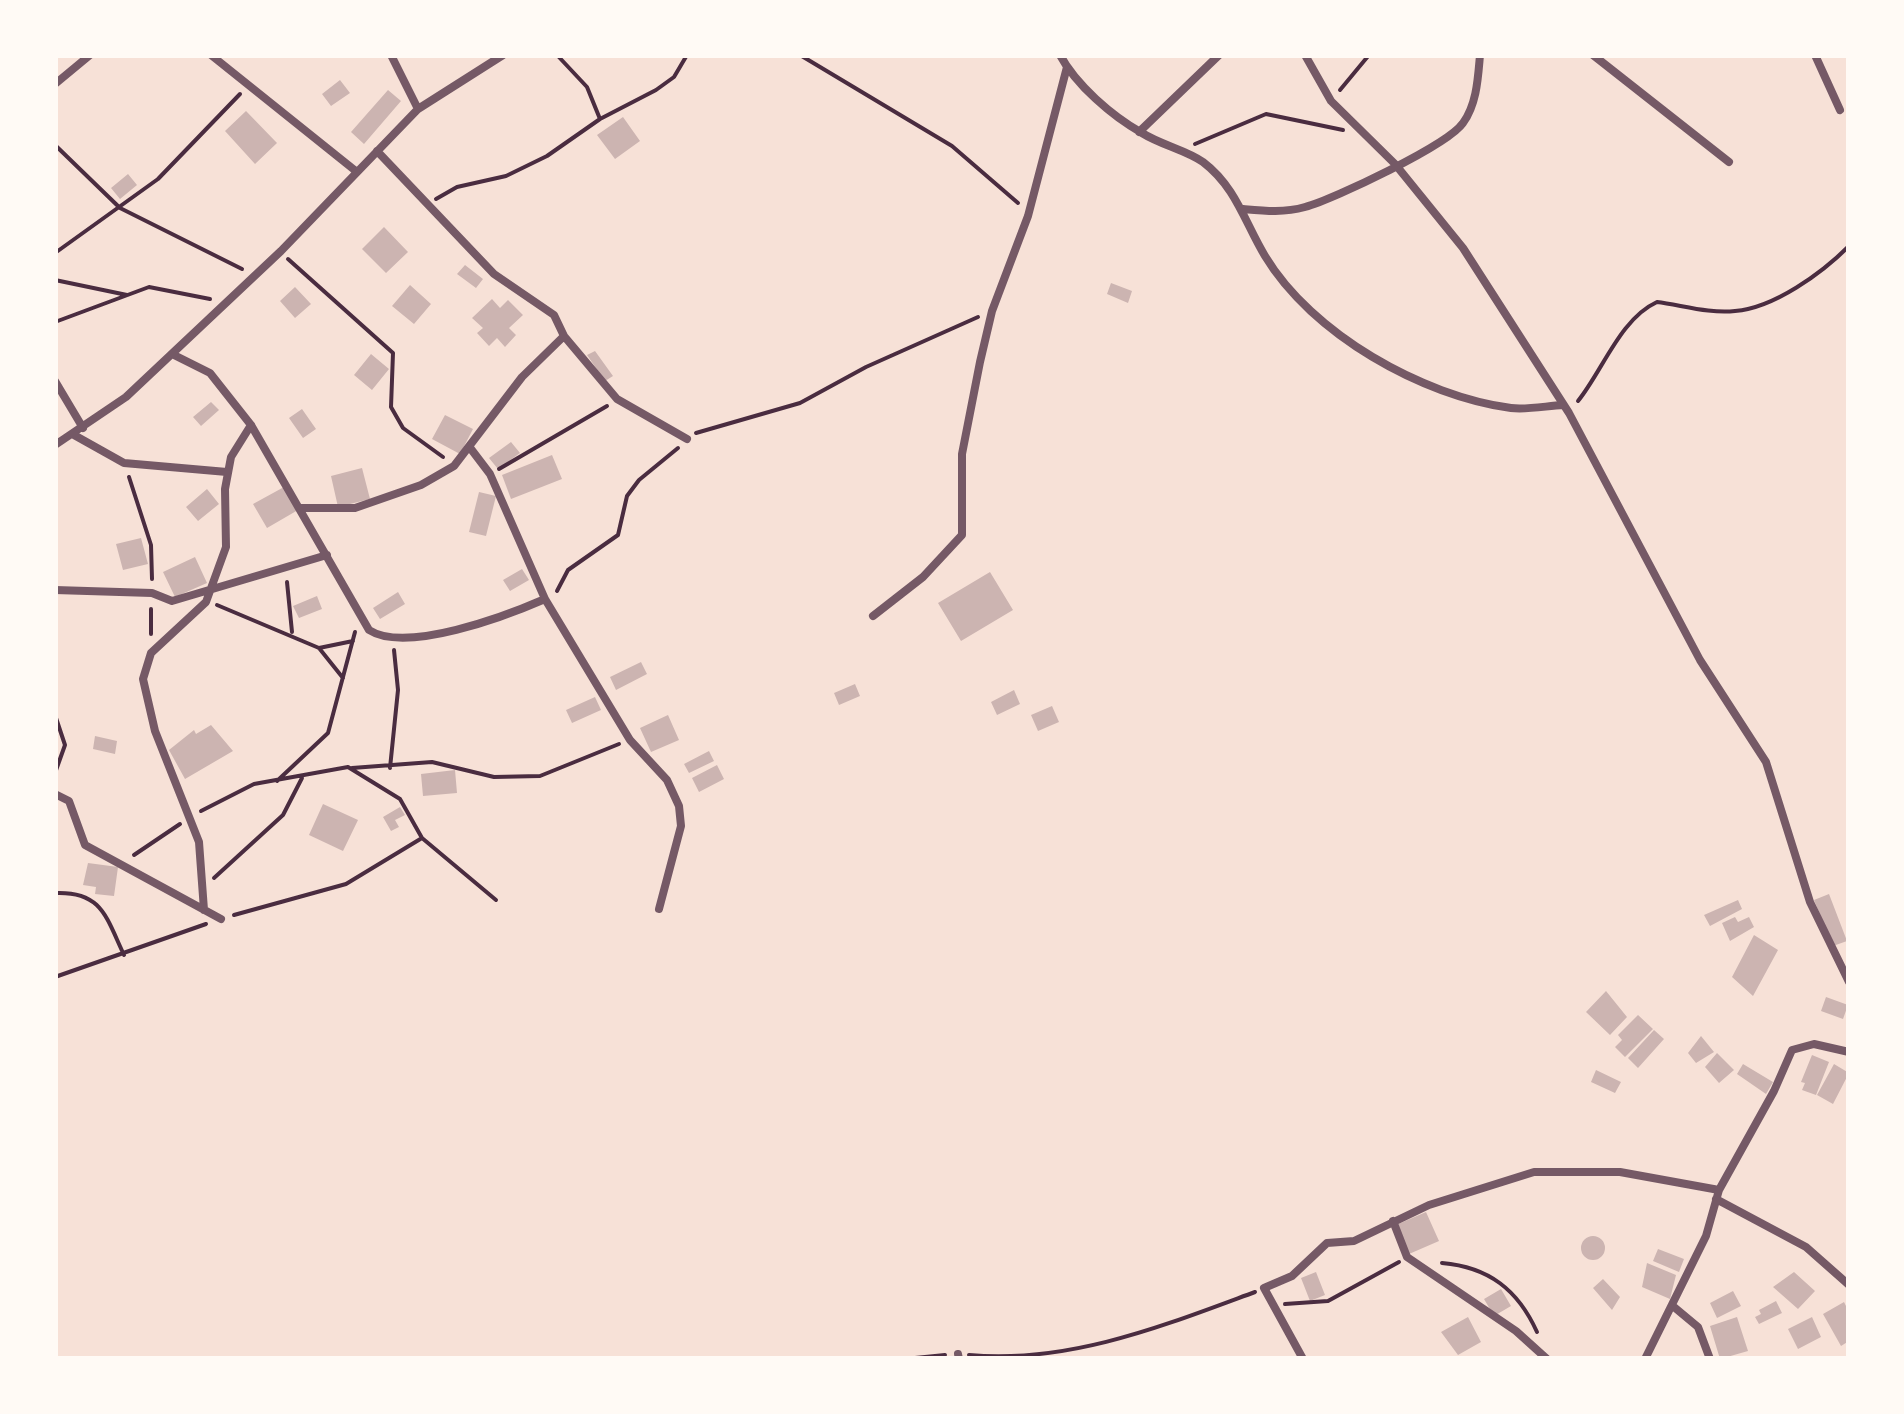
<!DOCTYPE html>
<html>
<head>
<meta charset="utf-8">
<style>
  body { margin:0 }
  #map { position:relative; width:1904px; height:1414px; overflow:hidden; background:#f7e1d7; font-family:"PT Sans",sans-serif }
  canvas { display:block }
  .frame { position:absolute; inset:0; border:58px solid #fffaf5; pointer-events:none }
</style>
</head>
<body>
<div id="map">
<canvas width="1904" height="1414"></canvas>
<div class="frame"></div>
</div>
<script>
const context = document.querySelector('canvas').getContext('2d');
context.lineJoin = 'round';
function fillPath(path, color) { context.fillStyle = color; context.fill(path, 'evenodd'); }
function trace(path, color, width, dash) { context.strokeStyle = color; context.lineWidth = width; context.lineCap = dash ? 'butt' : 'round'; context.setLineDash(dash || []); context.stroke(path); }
fillPath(new Path2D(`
  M 340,80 L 350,93 L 331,106 L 322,94 Z
  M 388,90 L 401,101 L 364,144 L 351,132 Z
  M 246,111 L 277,143 L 255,164 L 225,131 Z
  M 623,117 L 640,141 L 615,159 L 597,135 Z
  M 128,174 L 137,185 L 120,199 L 111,188 Z
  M 384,227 L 408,252 L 386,273 L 362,249 Z
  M 465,265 L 483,279 L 476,288 L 457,274 Z
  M 1111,283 L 1132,291 L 1128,303 L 1107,294 Z
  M 410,285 L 431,304 L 414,324 L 392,306 Z
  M 295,287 L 311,304 L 295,318 L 280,301 Z
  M 492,299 L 500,308 L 508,300 L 523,315 L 509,328 L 516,335 L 505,347 L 497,338 L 489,346 L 477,333 L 483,328 L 472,318 Z
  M 595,351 L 613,376 L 605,381 L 587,355 Z
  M 371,354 L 389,369 L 372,390 L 354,375 Z
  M 211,402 L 219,410 L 201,426 L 193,417 Z
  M 302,409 L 316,429 L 303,438 L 289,418 Z
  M 445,415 L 473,429 L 460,454 L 432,439 Z
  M 511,442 L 520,453 L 498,469 L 489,458 Z
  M 552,455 L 562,479 L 511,499 L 502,475 Z
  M 362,468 L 370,499 L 338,507 L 331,476 Z
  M 284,487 L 298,510 L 267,528 L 253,504 Z
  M 207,489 L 219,504 L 198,521 L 186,507 Z
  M 479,492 L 496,496 L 486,536 L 469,532 Z
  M 141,538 L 148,564 L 123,570 L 116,544 Z
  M 195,557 L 207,583 L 175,597 L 163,572 Z
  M 522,569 L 529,580 L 510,591 L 503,580 Z
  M 990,572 L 1013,610 L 961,641 L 938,603 Z
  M 398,592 L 405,604 L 380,619 L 373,608 Z
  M 317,596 L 322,609 L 299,618 L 293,606 Z
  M 641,662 L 647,674 L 616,690 L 610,677 Z
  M 855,684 L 860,696 L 839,705 L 834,693 Z
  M 1014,690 L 1020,704 L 997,715 L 991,702 Z
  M 595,697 L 601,710 L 572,723 L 566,710 Z
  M 1052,706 L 1059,722 L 1038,731 L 1031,715 Z
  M 668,715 L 679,740 L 651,752 L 640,728 Z
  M 211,725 L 233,751 L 185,779 L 169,750 L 194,730 L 196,734 Z
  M 95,736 L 117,741 L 115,754 L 93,749 Z
  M 709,751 L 714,761 L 689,773 L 684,764 Z
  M 717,765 L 724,779 L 699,792 L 692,778 Z
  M 455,770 L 457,793 L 423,796 L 421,774 Z
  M 323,804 L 358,820 L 343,851 L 309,835 Z
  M 400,807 L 405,815 L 395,820 L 399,827 L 391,831 L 383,817 Z
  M 88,863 L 118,867 L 114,896 L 95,894 L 96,887 L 83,885 Z
  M 1829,894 L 1847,941 L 1833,946 L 1814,900 Z
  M 1738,900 L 1742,909 L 1710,926 L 1704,915 Z
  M 1735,917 L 1738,922 L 1749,917 L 1754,927 L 1730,941 L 1722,923 Z
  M 1754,935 L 1778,950 L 1753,996 L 1732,977 Z
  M 1606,991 L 1627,1017 L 1610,1035 L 1586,1012 Z
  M 1826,997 L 1848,1005 L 1843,1019 L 1821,1011 Z
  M 1638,1015 L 1653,1029 L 1625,1057 L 1615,1047 L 1622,1040 L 1618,1035 Z
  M 1654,1030 L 1664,1039 L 1638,1068 L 1628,1058 Z
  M 1701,1036 L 1714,1052 L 1696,1063 L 1688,1053 Z
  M 1717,1053 L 1734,1070 L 1719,1083 L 1705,1067 Z
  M 1812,1055 L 1829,1062 L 1816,1095 L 1802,1090 L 1805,1083 L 1801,1082 Z
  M 1743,1064 L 1773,1082 L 1766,1094 L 1737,1074 Z
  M 1834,1064 L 1849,1073 L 1833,1104 L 1817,1095 Z
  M 1596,1070 L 1621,1082 L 1615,1093 L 1591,1082 Z
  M 1426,1212 L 1439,1241 L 1409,1254 L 1396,1225 Z
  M1581 1248a12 12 0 1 1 24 0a12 12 0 1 1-24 0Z
  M 1658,1249 L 1684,1259 L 1679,1272 L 1653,1261 Z
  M 1647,1263 L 1676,1275 L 1670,1299 L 1642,1287 Z
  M 1316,1272 L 1325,1295 L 1310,1301 L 1301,1278 Z
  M 1794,1272 L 1815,1291 L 1798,1309 L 1773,1287 Z
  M 1603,1279 L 1620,1297 L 1612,1310 L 1593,1288 Z
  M 1501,1289 L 1511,1306 L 1494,1316 L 1484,1299 Z
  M 1733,1291 L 1741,1306 L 1717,1318 L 1710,1303 Z
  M 1776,1301 L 1782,1313 L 1759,1324 L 1755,1317 L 1761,1314 L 1759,1310 Z
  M 1844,1302 L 1849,1312 L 1849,1341 L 1841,1346 L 1823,1314 Z
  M 1468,1317 L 1481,1342 L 1458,1355 L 1441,1332 Z
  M 1737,1317 L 1748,1351 L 1720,1359 L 1710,1326 Z
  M 1812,1317 L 1821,1337 L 1798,1349 L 1788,1329 Z`), '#ccb4b1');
trace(new Path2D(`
  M 557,55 L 587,87 L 600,119
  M 800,55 L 952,146 L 1018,203
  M 1340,90 L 1369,55
  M 1195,144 L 1266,114 L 1343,130
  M 55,145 L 120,208 L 242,269
  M 436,199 L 457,187 L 506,176 L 547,156 L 600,119 L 656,90 L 674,77 L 687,55
  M 55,253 L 158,179 L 240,94
  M 288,259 L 393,353 L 391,407 L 403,428 L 443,457
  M 55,280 L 127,295
  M 55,322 L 149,287 L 210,299
  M 1578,401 C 1603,370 1620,319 1657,302 C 1681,305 1710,314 1735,311 C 1774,308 1822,273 1849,246
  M 696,433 L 800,403 L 866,367 L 978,317
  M 499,469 L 607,406
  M 129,477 L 151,545 L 152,579
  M 287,582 L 292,632
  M 557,591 L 568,570 L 618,535 L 627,496 L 639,480 L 678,448
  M 217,605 L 319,648 L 343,678
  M 151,634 L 151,609
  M 319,648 L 353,641
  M 55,715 L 65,745 L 55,773
  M 352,768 L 432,762 L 494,777 L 540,776 L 619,744
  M 390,768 L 398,690 L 394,650
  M 277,781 L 328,733 L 355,632
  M 201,811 L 254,784 L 348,767 L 400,799 L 422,838 L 496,900
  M 134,855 L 180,824
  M 214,878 L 283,815 L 302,778
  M 55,893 C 102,891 106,917 124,955
  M 234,915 L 346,884 L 422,838
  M 55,977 L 206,924
  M 1442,1263 C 1489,1267 1518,1290 1537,1332
  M 1285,1304 L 1328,1301 L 1399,1262
  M 969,1355 C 1069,1364 1163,1326 1255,1292
  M 905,1359 L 945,1355`), '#4a2c40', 4);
trace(new Path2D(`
  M 211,55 L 357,172
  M 391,55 L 418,109
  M 1060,55 C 1076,85 1112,116 1142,133 C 1161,145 1186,150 1203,162 C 1236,187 1245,223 1265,256 C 1312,334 1422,396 1511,408 C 1527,410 1546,406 1563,405
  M 1305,55 L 1331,101 L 1395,164 L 1463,248 L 1569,413 L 1700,660 L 1766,762 L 1810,902 L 1849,982
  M 1593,55 L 1729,162
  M 1815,55 L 1840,110
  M 55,84 L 90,55
  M 1139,132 L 1219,55
  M 377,151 L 494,274 L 554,315 L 564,336 L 617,399 L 687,439
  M 1243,209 C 1265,211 1284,213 1305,207 C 1334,199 1448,145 1463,123 C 1477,104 1478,77 1480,55
  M 172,354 L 210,373 L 251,425 L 369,630 C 406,654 506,616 545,599
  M 55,381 L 83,428
  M 74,435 L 124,463 L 227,472
  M 55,445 L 126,397 L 281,251 L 418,109 L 503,55
  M 471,449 L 490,474 L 545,599 L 630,740 L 667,780 L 679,806 L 681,826 L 659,909
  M 301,508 L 355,508 L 421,485 L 454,466 L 522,377 L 564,336
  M 55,590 L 152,593 L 172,601 L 327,555
  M 873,616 L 923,577 L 962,535 L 962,454 L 980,362 L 992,311 L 1028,216 L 1067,67
  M 55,794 L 69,801 L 85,845 L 221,919
  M 204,910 L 199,842 L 155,731 L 143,679 L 151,653 L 206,602 L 226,547 L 225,489 L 231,457 L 251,425
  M 1716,1199 L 1806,1247 L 1849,1285
  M 1393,1221 L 1407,1257 L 1516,1331 L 1547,1359
  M 1674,1307 L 1698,1327 L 1710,1359
  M 958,1354 L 959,1359
  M 1303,1359 L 1264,1288 L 1292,1276 L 1327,1243 L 1354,1241 L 1429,1205 L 1534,1172 L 1620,1172 L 1719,1190
  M 1645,1359 L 1706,1236 L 1719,1190 L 1774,1091 L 1792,1050 L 1814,1044 L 1849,1052`), '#755966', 8);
</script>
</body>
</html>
